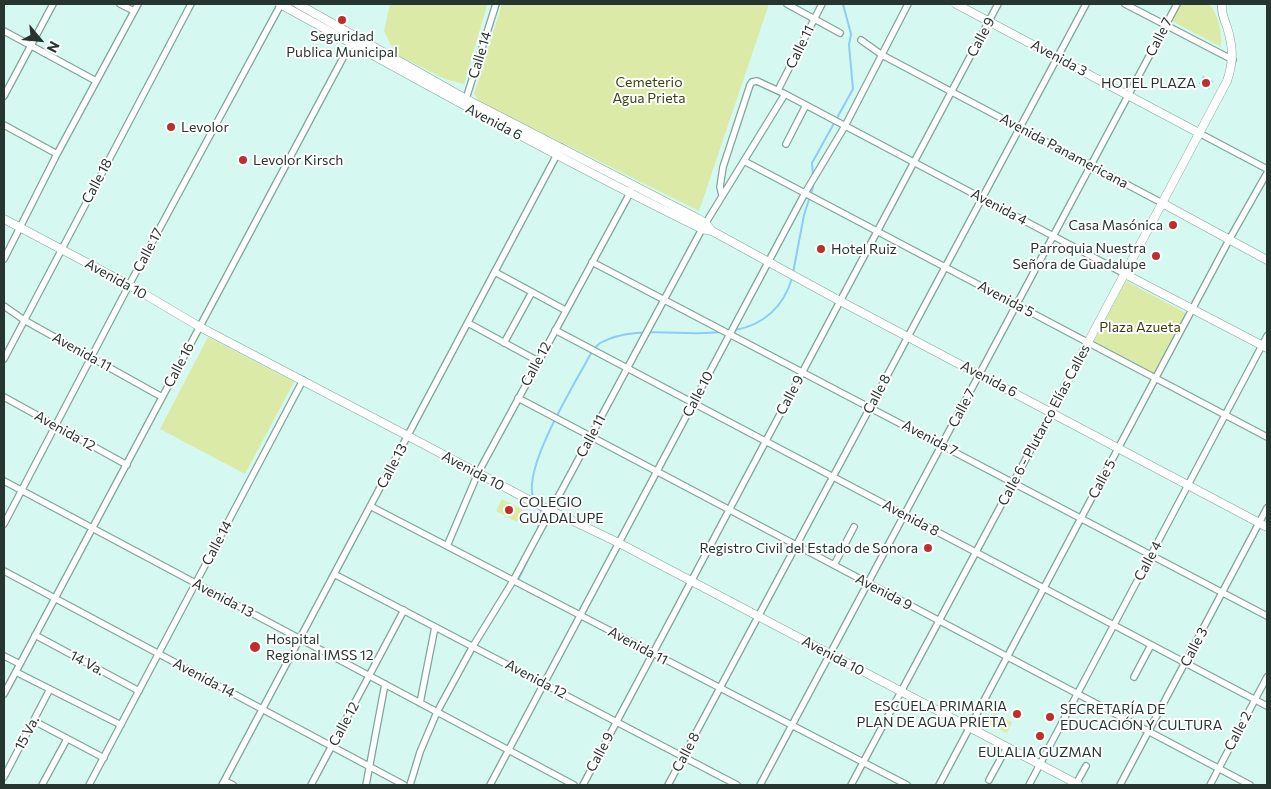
<!DOCTYPE html>
<html>
<head>
<meta charset="utf-8">
<style>
  body { margin:0 }
  #map { position:relative; width:1271px; height:789px; overflow:hidden; background:#d5f9f0; font-family:Commissioner,sans-serif }
  canvas { display:block }
  .frame { position:absolute; inset:0; border:5px solid #273531; pointer-events:none }
  .north { position:absolute; left:15px; top:15px; width:50px; height:50px; -webkit-text-stroke:4px #fff; paint-order:stroke; rotate:118deg; font-size:14px; font-weight:700; line-height:20px; text-align:center; color:#273531 }
  .north::after { content:''; display:block; margin:auto; width:18px; height:22px; background:#273531; clip-path:polygon(50% 0,100% 100%,50% 72%,0 100%) }
</style>
</head>
<body>
<div id="map">
<canvas width="1271" height="789"></canvas>
<div class="frame"></div>
<div class="north">N</div>
</div>
<script>
const context = document.querySelector('canvas').getContext('2d');
context.lineJoin = 'round';
function fillPath(path, color) { context.fillStyle = color; context.fill(path, 'evenodd'); }
function trace(path, color, width, dash) { context.strokeStyle = color; context.lineWidth = width; context.lineCap = dash ? 'butt' : 'round'; context.setLineDash(dash || []); context.stroke(path); }
function label(font, color, halo, rows, align = 'center') {
  context.font = font + ' Commissioner,sans-serif'; context.lineWidth = 4; context.setLineDash([]); context.textBaseline = 'middle'; context.strokeStyle = halo; context.fillStyle = color; for (const [text, x, y, turn = 0] of rows) {
    context.save(); context.translate(x, y); context.rotate((+turn || 0) * Math.PI / 180); context.textAlign = isNaN(turn) ? turn : align; if (halo) context.strokeText(text, 0, 0); context.fillText(text, 0, 0); context.restore();
  }
}
fillPath(new Path2D(`
  M 390,4 L 486,4 L 487,6 L 464,84 L 445,79 L 399,56 L 391,45 L 384,31 Z
  M 502,4 L 769,4 L 699,211 L 480,102 L 474,94 Z
  M 1180,4 L 1209,4 C 1219,15 1222,33 1221,47 L 1172,21 L 1173,15 Z
  M 1126,281 L 1186,313 L 1154,373 L 1094,341 Z
  M 208,337 L 294,382 L 245,474 L 160,429 Z
  M 502,499 L 523,510 L 517,522 L 496,511 Z
  M 993,713 L 1012,722 L 1007,733 L 988,724 Z`), '#dceaa7');
fillPath(new Path2D(`
  M 1203,76 L 1213,81 L 1209,89 L 1199,84 Z`), '#8cccf7');
trace(new Path2D(`
  M 813,175 L 812,163 L 853,89 L 849,45 L 851,34 L 843,4
  M 793,273 L 804,215 L 813,187 L 813,183
  M 735,330 C 764,325 784,306 792,278
  M 534,499 C 520,471 576,382 590,355 C 593,351 596,346 600,343 C 634,324 683,337 720,332
  M 538,529 L 541,512 L 539,507
  M 519,578 L 532,551`), '#8cccf7', 2);
const minor = new Path2D(`
  M 120,4 L 134,11
  M 787,4 L 840,33
  M 1125,4 L 1233,60
  M 4,31 L 96,81
  M 861,40 L 882,55 L 1162,203
  M 778,90 L 822,4
  M 4,96 L 53,4
  M 465,102 L 496,4
  M 4,125 L 57,154
  M 1199,133 L 1267,169
  M 786,144 L 806,105
  M 744,161 L 1267,437
  M 722,195 L 720,187 L 723,167 L 750,85 L 752,82 L 757,81 L 785,94 L 1125,274
  M 4,259 L 57,154 L 138,4
  M 592,262 L 1267,616
  M 495,272 L 565,310
  M 4,306 L 24,320 L 162,397
  M 468,323 L 538,361
  M 555,330 L 1267,706
  M 504,343 L 532,292
  M 4,359 L 191,4
  M 4,397 L 127,465
  M 518,398 L 1250,785
  M 4,481 L 574,785
  M 370,506 L 907,785
  M 4,524 L 129,285 L 281,4
  M 447,546 L 478,473 L 630,193 L 632,185
  M 834,565 L 854,527
  M 4,571 L 404,785
  M 334,574 L 737,785
  M 35,635 L 139,691
  M 4,656 L 20,664
  M 16,672 L 121,725
  M 1134,677 L 1151,645
  M 4,694 L 352,41
  M 420,703 L 435,627
  M 34,721 L 104,758
  M 4,777 L 50,689
  M 989,780 L 1007,747
  M 225,781 L 233,785
  M 1076,784 L 1086,766
  M 42,785 L 67,739
  M 89,785 L 303,380
  M 222,785 L 561,147
  M 311,785 L 404,610
  M 366,785 L 385,684
  M 410,785 L 420,752 L 437,712 L 473,646 L 513,581 L 702,229 L 785,94
  M 490,785 L 805,193 L 845,126 L 908,4
  M 583,785 L 998,4
  M 668,785 L 1086,4
  M 760,785 L 1177,4
  M 851,785 L 1051,412
  M 939,785 L 1229,240 L 1267,173
  M 1029,785 L 1267,336
  M 1120,785 L 1267,508
  M 1210,785 L 1267,677`);
const major = new Path2D(`
  M 280,4 C 420,81 559,159 702,229 L 712,231 L 840,301 L 1267,527
  M 298,4 L 466,99 L 697,218 L 705,223 L 712,231
  M 956,4 L 1199,133
  M 1162,203 L 1267,260
  M 4,219 L 129,285 L 200,327 L 408,436 L 529,500 L 619,543 L 1079,785
  M 1125,274 L 1267,348
  M 1051,412 L 1227,81 C 1234,61 1233,46 1227,27 C 1224,19 1221,12 1222,4`);
trace(minor, '#82a49b', 8);
trace(major, '#82a49b', 9);
trace(minor, '#fff', 5.5);
trace(major, '#fff', 8);
for (const [x, y, r, color] of [
  [342,20,5,"#be2f2b"],
  [1206,83,5,"#be2f2b"],
  [171,127,5,"#be2f2b"],
  [243,160,5,"#be2f2b"],
  [1173,225,5,"#be2f2b"],
  [821,249,5,"#be2f2b"],
  [1156,256,5,"#be2f2b"],
  [509,510,5,"#be2f2b"],
  [928,548,5,"#be2f2b"],
  [255,647,6,"#be2f2b"],
  [1017,714,5,"#be2f2b"],
  [1050,717,5,"#be2f2b"],
  [1040,736,5,"#be2f2b"]
]) { const dot = new Path2D(); dot.arc(x, y, r, 0, 2 * Math.PI); context.fillStyle = color; context.fill(dot); trace(dot, '#fff', 2); }
label('14px', '#273531', '#fff', [
  ["Seguridad",342,36,"center"],
  ["Publica Municipal",342,52,"center"],
  ["HOTEL PLAZA",1196,83,"right"],
  ["Levolor",181,127],
  ["Levolor Kirsch",253,160],
  ["Casa Masónica",1163,225,"right"],
  ["Parroquia Nuestra",1146,248,"right"],
  ["Señora de Guadalupe",1146,264,"right"],
  ["Hotel Ruiz",831,249],
  ["COLEGIO",519,502],
  ["GUADALUPE",519,518],
  ["Registro Civil del Estado de Sonora",918,548,"right"],
  ["Hospital",266,639],
  ["Regional IMSS 12",266,655],
  ["ESCUELA PRIMARIA",1007,706,"right"],
  ["PLAN DE AGUA PRIETA",1007,722,"right"],
  ["SECRETARÍA DE",1060,709],
  ["EDUCACIÓN Y CULTURA",1060,725],
  ["EULALIA GUZMAN",1040,752,"center"]
], 'left');
label('14px', '#273531', '#fff', [
  ["Calle 9",981,37,-62],
  ["Calle 7",1159,37,-63],
  ["Calle 11",800,47,-64],
  ["Calle 14",480,55,-73],
  ["Avenida 3",1059,58,28],
  ["Avenida 6",494,122,28],
  ["Avenida Panamericana",1064,151,28],
  ["Calle 18",97,181,-62],
  ["Avenida 4",999,207,28],
  ["Calle 17",148,250,-62],
  ["Avenida 10",116,279,29],
  ["Avenida 5",1006,299,28],
  ["Avenida 11",82,352,29],
  ["Calle 12",536,364,-62],
  ["Calle 16",179,365,-62],
  ["Avenida 6",989,379,28],
  ["Calle 10",698,394,-62],
  ["Calle 8",877,394,-62],
  ["Calle 9",790,395,-62],
  ["Calle 7",962,408,-62],
  ["Calle 6 - Plutarco Elías Calles",1044,425,-62],
  ["Avenida 12",65,431,29],
  ["Calle 11",591,436,-62],
  ["Avenida 7",930,438,28],
  ["Calle 13",392,466,-62],
  ["Avenida 10",473,471,28],
  ["Calle 5",1102,479,-62],
  ["Avenida 8",911,518,28],
  ["Calle 14",217,543,-62],
  ["Calle 4",1148,561,-62],
  ["Avenida 9",884,592,28],
  ["Avenida 13",223,598,28],
  ["Avenida 11",638,646,28],
  ["Calle 3",1194,647,-62],
  ["Avenida 10",833,656,28],
  ["14 Va.",87,663,28],
  ["Avenida 14",204,678,28],
  ["Avenida 12",536,679,28],
  ["Calle 12",344,724,-62],
  ["Calle 2",1238,731,-62],
  ["15 Va.",27,733,-62],
  ["Calle 9",600,752,-62],
  ["Calle 8",686,752,-62]
]);
label('14px', '#3b4211', '#fff', [
  ["Cemeterio",649,82],
  ["Agua Prieta",649,98],
  ["Plaza Azueta",1140,327]
]);
</script>
</body>
</html>
